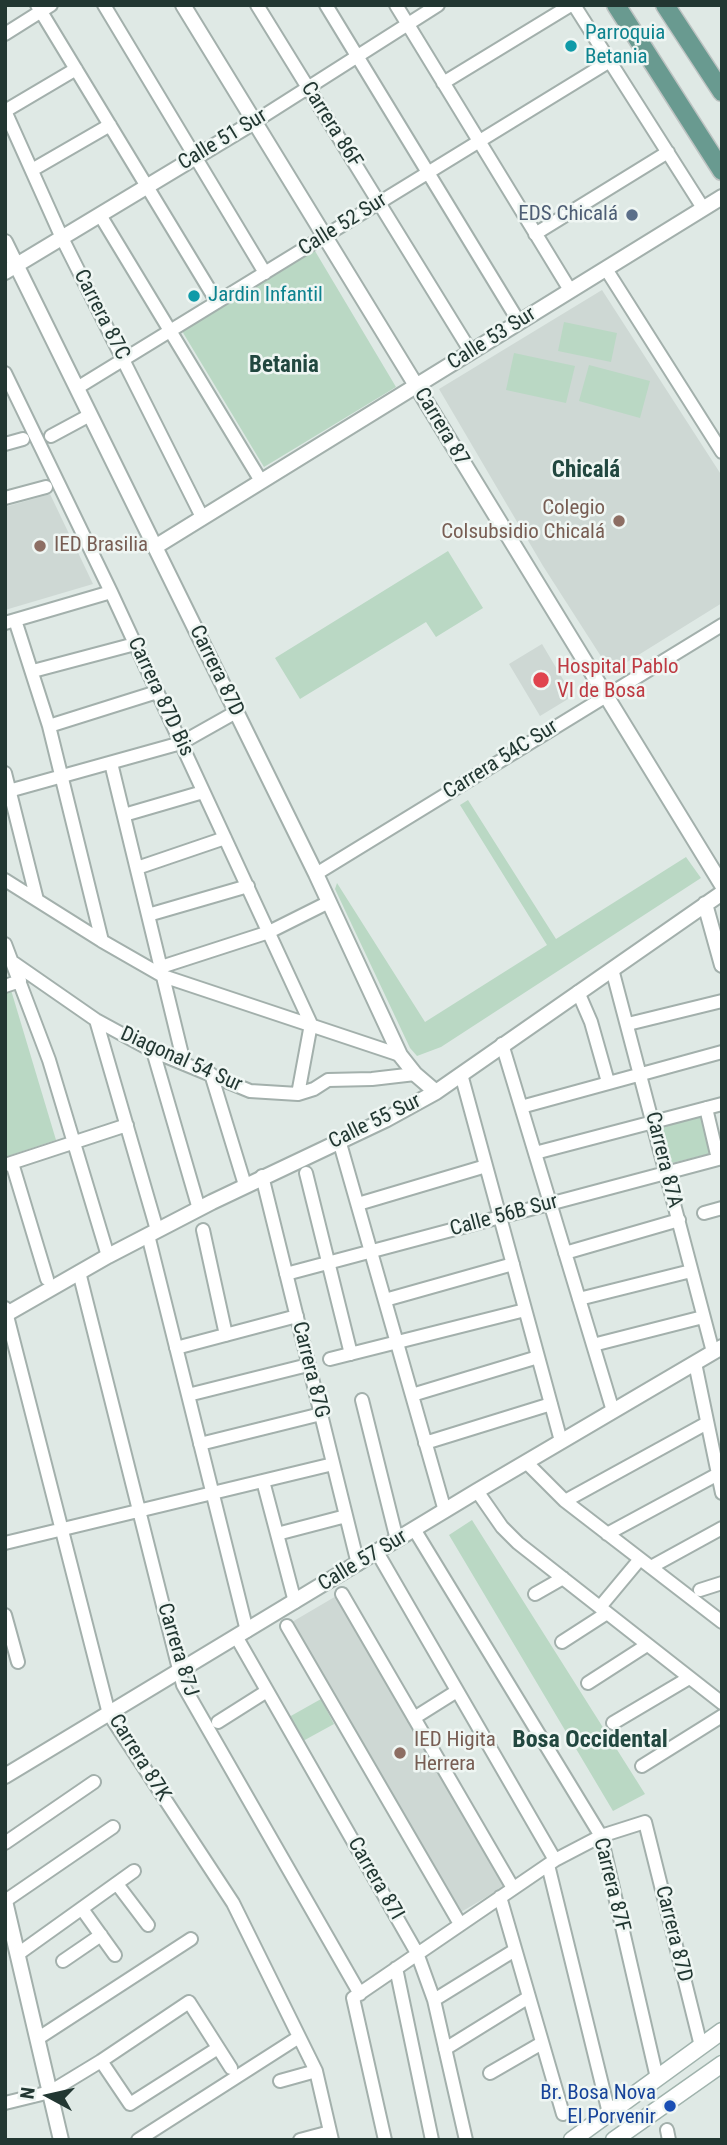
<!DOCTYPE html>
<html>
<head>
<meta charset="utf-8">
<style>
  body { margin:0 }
  #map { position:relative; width:727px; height:2145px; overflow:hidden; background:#dfe9e5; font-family:"Roboto Condensed",sans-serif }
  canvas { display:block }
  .frame { position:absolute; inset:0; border:7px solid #223732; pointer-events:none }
  .north { position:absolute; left:14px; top:2061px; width:70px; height:70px; -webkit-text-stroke:5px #eff6f3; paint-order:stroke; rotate:278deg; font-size:19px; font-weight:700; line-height:28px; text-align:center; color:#223732 }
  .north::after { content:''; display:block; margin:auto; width:24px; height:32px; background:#223732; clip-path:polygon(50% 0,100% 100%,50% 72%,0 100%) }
</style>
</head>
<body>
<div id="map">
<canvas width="727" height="2145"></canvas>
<div class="frame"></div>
<div class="north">N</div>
</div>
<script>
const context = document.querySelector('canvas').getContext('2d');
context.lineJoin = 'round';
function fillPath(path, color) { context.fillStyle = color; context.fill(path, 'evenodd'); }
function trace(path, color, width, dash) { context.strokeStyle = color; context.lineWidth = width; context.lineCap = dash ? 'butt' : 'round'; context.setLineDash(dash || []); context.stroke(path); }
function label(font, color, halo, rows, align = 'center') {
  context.font = font + ' "Roboto Condensed",sans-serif'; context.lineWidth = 5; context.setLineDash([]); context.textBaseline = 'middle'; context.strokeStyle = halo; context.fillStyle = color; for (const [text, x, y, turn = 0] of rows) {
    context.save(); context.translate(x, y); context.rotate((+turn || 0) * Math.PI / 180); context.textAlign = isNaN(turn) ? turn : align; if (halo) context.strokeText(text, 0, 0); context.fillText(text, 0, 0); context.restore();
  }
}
fillPath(new Path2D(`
  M 602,290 L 722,476 L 722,603 L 611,672 L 543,566 L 439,389 Z
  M 50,494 L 93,584 L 5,610 L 5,507 Z
  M 542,644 L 573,696 L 540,716 L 509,664 Z
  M 338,1595 L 507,1885 L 461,1912 L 292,1622 Z`), '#ced8d4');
fillPath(new Path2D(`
  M 315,251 L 396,387 L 264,467 L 182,331 Z
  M 564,322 L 617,333 L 611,362 L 558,351 Z
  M 514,353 L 575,366 L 566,403 L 506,390 Z
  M 589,365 L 650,381 L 640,418 L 579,401 Z
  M 448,551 L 483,608 L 436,637 L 426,622 L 300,699 L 275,658 Z
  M 468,800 L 556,939 L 686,857 L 701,878 L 441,1047 L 417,1056 L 410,1048 L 335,889 L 337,883 L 425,1022 L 547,945 L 460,805 Z
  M 11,990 L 56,1140 L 5,1157 L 5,992 Z
  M 702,1113 L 712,1153 L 668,1164 L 658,1124 Z
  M 472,1520 L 645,1794 L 613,1811 L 449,1535 Z
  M 321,1699 L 334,1724 L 303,1741 L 289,1717 Z`), '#bad8c4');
const minor = new Path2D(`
  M 37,5 L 217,302
  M 104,5 L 265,273
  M 257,5 L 471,352
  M 326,5 L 519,322
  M 396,5 L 570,290
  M 574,5 L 703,208
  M 5,34 L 51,5
  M 443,83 L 571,5
  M 5,111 L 62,238 L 202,517
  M 5,111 L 76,69
  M 254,122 L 438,5
  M 32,170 L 110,125
  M 100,215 L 261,481
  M 535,234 L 668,152
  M 606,269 L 722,452
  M 5,373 L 111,592 L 311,1024 L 298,1094
  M 77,388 L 610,61
  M 51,436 L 90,415
  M 5,444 L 23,439
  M 5,498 L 46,487
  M 15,620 L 49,726 L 102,941
  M 5,623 L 111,592
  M 33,671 L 135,644
  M 49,726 L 157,692
  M 111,763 L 184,1063
  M 5,773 L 37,900
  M 5,792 L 181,743 L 236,712
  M 124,815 L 203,792
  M 137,868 L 225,838
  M 316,874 L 722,625
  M 5,880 L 102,941 L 163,976 L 400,1055
  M 148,915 L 248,886
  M 5,944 L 49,1060 L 108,1256
  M 5,959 L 11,961 L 96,1020 L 153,1051 L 250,1091 L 298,1094 L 314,1089 L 328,1080 L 372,1079 L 415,1074
  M 161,967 L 269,932 L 329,902
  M 612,969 L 713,1352
  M 5,986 L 20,981
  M 578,992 L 591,1022 L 608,1082
  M 96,1020 L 157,1230
  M 628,1024 L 722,1001
  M 502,1044 L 613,1411
  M 153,1051 L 199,1209
  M 211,1074 L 245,1185
  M 461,1074 L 561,1441
  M 521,1107 L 722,1052
  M 706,1108 L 718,1159
  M 339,1140 L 445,1511
  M 535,1153 L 722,1104
  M 12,1163 L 47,1279
  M 5,1165 L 127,1125
  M 306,1173 L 351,1354
  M 262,1176 L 358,1564
  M 358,1204 L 486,1166
  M 704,1213 L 722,1208
  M 203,1230 L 226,1335
  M 148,1235 L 247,1631
  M 565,1253 L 679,1220
  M 79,1272 L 183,1685 L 360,1994
  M 286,1274 L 722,1158
  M 579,1299 L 691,1271
  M 385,1300 L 513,1264
  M 5,1308 L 109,1714 L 233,1903 L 316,2071 L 332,2140
  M 593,1345 L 703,1317
  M 176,1348 L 297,1316
  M 330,1359 L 525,1310
  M 695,1363 L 722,1493
  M 188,1395 L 308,1365
  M 412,1395 L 538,1357
  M 362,1400 L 397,1540
  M 425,1443 L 551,1404
  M 200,1444 L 321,1414
  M 526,1462 L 565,1501 L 722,1622
  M 263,1481 L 295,1602
  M 477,1491 L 502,1527 L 518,1543 L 722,1703
  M 565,1501 L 707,1423
  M 414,1529 L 601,1836 L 657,2078
  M 277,1534 L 346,1516
  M 607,1534 L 718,1474
  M 5,1543 L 333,1464
  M 377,1552 L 555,1860
  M 651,1567 L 722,1528
  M 700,1590 L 722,1583
  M 342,1594 L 513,1888
  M 535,1594 L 563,1578
  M 600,1607 L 640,1559
  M 5,1615 L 18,1662
  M 287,1626 L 460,1924
  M 237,1638 L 417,1953 L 434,2000 L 466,2140
  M 562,1642 L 607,1613
  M 588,1683 L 647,1645
  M 414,1718 L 457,1691
  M 218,1722 L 267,1691
  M 613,1723 L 689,1678
  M 642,1766 L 722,1716
  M 5,1843 L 94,1782
  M 548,1865 L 609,2113
  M 117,1884 L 148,1925
  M 500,1897 L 563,2114
  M 5,1901 L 113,1827
  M 82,1909 L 115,1955
  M 18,1954 L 134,1871
  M 63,1961 L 101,1935
  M 396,1968 L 432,2140
  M 434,2000 L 515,1950
  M 37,2039 L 191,1939
  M 445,2049 L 529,1997
  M 101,2061 L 130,2104 L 218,2048
  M 490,2073 L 542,2043
  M 280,2081 L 316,2071
  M 5,2103 L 50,2092 L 101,2061 L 189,2002 L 231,2068
  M 667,2130 L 669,2140
  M 138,2140 L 299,2037
  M 300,2140 L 330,2132
  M 385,2140 L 353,1998 L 555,1860 L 601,1836 L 645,1822 L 701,2046`);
const tertiary = new Path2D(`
  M 183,5 L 722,885
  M 5,242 L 316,874 L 400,1055 L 415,1074 L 436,1092
  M 5,272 L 254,122
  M 155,547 L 722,197
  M 705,904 L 722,965
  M 5,1315 L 108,1256 L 212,1202 L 385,1120 L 436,1092 L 722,893
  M 5,1776 L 477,1491 L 722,1347
  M 5,1901 L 61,2140`);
const secondary = new Path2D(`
  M 572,2140 L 722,2031
  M 614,2140 L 722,2064`);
const primary = new Path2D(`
  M 616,5 L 722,171
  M 665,5 L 722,92`);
trace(minor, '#a3b0ac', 16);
trace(tertiary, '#a3b0ac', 18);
trace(secondary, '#a0b3ad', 19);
trace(primary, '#bdc3c2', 21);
trace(minor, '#fff', 12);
trace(tertiary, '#fff', 14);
trace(secondary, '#fff', 16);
trace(primary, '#699a90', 18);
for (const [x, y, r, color] of [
  [571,46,7,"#0f9aa8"],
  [632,215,7,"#5c6f8a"],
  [194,296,7,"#0f9aa8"],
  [619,521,7,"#8d6e63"],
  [40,546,7,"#8d6e63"],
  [541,680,9,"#e0444e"],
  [400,1753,7,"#8d6e63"],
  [670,2106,7,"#1a4fb4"]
]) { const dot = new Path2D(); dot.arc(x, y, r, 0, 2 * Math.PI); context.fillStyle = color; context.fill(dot); trace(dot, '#eff6f3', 2.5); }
label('21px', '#0d838f', '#eff6f3', [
  ["Parroquia",585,34],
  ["Betania",585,58],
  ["Jardin Infantil",208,296]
], 'left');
label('21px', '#223732', '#eff6f3', [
  ["Carrera 86F",331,125,58],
  ["Calle 51 Sur",223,140,-31],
  ["Calle 52 Sur",343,225,-32],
  ["Carrera 87C",101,315,63],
  ["Calle 53 Sur",492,339,-32],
  ["Carrera 87",441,427,59],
  ["Carrera 87D",216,671,64],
  ["Carrera 87D Bis",160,697,65],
  ["Carrera 54C Sur",501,760,-32],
  ["Diagonal 54 Sur",181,1060,24],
  ["Calle 55 Sur",375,1122,-26],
  ["Carrera 87A",663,1160,76],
  ["Calle 56B Sur",504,1216,-15],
  ["Carrera 87G",310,1370,76],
  ["Calle 57 Sur",363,1561,-31],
  ["Carrera 87J",177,1650,73],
  ["Carrera 87K",139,1758,58],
  ["Carrera 87I",375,1879,60],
  ["Carrera 87F",611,1885,76],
  ["Carrera 87D",673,1934,76]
]);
label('21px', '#4e5e75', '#eff6f3', [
  ["EDS Chicalá",618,215]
], 'right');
label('21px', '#785e54', '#eff6f3', [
  ["Colegio",605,509,"right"],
  ["Colsubsidio Chicalá",605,533,"right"],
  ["IED Brasilia",54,546],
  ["IED Higita",414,1741],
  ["Herrera",414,1765]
], 'left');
label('21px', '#be3a42', '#eff6f3', [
  ["Hospital Pablo",557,668],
  ["VI de Bosa",557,692]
], 'left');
label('21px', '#164399', '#eff6f3', [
  ["Br. Bosa Nova",656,2094],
  ["El Porvenir",656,2118]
], 'right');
label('bold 23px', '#21473f', '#eff6f3', [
  ["Betania",284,366],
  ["Chicalá",586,471]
]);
label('bold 24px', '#21473f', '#eff6f3', [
  ["Bosa Occidental",590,1741]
]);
</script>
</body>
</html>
